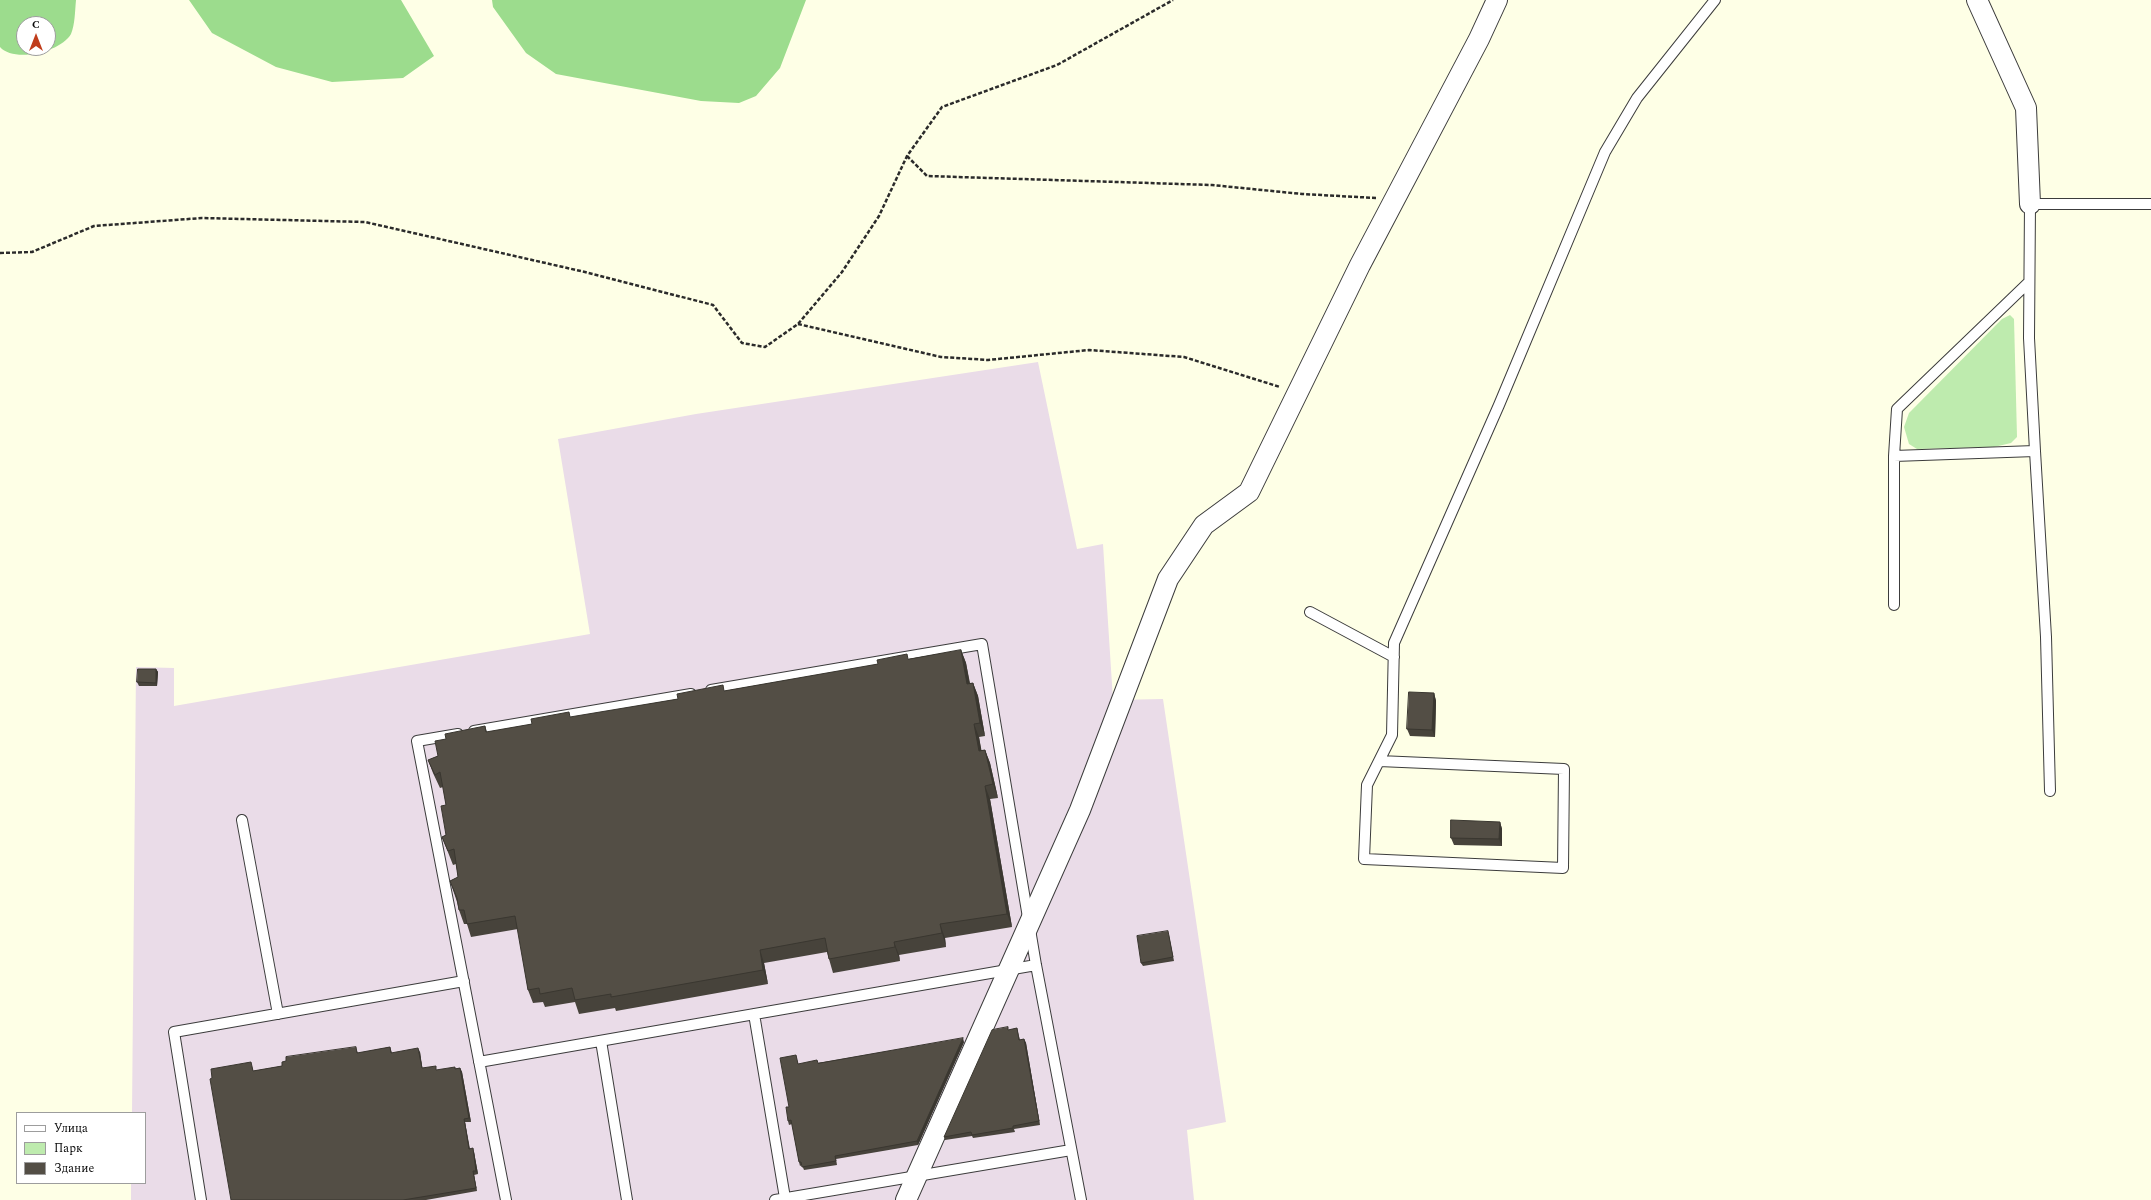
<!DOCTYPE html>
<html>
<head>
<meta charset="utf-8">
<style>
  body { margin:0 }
  #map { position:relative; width:2151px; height:1200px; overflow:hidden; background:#feffe6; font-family:Spectral,serif }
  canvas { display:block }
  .legend { position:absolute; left:16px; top:1112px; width:130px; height:72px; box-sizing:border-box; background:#fff; border:1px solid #9d9d9d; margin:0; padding:5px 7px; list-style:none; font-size:12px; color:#090909 }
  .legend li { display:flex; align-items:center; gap:8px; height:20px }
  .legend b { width:20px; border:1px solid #9d9d9d }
  .north { position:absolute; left:16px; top:16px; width:40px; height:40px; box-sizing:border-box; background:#fff; border:1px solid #9d9d9d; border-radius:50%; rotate:0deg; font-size:11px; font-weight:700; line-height:16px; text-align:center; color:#090909 }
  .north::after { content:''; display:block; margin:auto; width:14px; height:18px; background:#c03d1b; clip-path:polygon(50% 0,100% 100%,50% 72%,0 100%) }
</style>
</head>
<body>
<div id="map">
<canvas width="2151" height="1200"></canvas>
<ul class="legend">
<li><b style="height:5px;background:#fff"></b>Улица</li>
<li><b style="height:11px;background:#beebae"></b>Парк</li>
<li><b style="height:11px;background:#534e45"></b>Здание</li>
</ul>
<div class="north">С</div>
</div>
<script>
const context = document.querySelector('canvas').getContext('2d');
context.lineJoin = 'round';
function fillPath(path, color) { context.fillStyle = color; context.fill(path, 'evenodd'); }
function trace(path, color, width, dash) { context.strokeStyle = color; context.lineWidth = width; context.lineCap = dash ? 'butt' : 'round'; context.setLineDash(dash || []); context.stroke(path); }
fillPath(new Path2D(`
  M 1038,362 L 1077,549 L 1103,544 L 1113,700 L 1163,699 L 1226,1122 L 1187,1130 L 1194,1200 L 131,1200 L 131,1183 L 145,1183 L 145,1113 L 132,1113 L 136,667 L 174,668 L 174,706 L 590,634 L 558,439 L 696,414 Z`), '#eadce8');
fillPath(new Path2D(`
  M 2010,315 L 2014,319 L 2017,437 L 2011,443 L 1994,447 L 1917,449 L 1909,444 L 1904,427 L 1909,413 L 2002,319 Z`), '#beebae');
fillPath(new Path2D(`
  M 0,0 L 76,0 C 75,10 75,25 71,34 C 61,52 14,63 0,47 ZM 24,24 L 48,24 L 48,48 L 24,48 Z
  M 189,0 L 401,0 L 434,56 L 403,78 L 332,82 L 276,67 L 212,33 Z
  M 492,0 L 806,0 L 780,68 L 756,96 L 739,103 L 701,101 L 556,74 L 526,53 L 493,7 Z`), '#9cdc8d');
const service = new Path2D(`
  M 2029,282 L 1897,409 L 1894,456 L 2035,451 L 2029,338 L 2030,204 L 2151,204
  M 2035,451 L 2046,637 L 2050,791
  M 1894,605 L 1894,456
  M 1310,612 L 1394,657
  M 711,690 L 982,644 L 1036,965 L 1081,1200
  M 474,731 L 691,694
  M 458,734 L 417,741 L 506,1200
  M 1379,761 L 1564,769 L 1563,868 L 1364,859 L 1367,785 L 1392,735 L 1394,643 L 1499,405 L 1605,152 L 1637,98 L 1715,0
  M 242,820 L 278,1014
  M 754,1014 L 785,1198
  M 601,1041 L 627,1200
  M 479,1062 L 1036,965
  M 201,1200 L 174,1032 L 464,981
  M 775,1200 L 1071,1150`);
const minor = new Path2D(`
  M 1977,0 L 2026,108 L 2030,204
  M 906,1200 L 1080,810 L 1168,579 L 1204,525 L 1249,492 L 1360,265 L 1479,39 L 1497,0`);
trace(service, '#3c3c3c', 12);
trace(minor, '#3c3c3c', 22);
trace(new Path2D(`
  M 907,156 L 927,176 L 1212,185 L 1302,194 L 1376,198
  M 0,253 L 32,252 L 94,226 L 202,218 L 365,222 L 585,272 L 713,305 L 742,343 L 765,347 L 798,324 L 842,272 L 879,216 L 907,156 L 942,107 L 1057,65 L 1173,0
  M 798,324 L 941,357 L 988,360 L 1089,350 L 1184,357 L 1280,387`), '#2b2b2b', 2.5, [4, 2]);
trace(service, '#fff', 10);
trace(minor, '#fff', 20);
fillPath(new Path2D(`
  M 961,650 L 966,663 L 970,683 L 973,683 L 978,696 L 985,736 L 979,737 L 981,750 L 985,750 L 990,763 L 998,798 L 990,799 L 1012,927 L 945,938 L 946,947 L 899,955 L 900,961 L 833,973 L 827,952 L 764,963 L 768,984 L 616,1011 L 615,1008 L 579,1014 L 575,1002 L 545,1007 L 543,1002 L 533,1003 L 528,990 L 518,929 L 471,937 L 467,924 L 464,924 L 459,910 L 457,902 L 450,881 L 458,877 L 456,864 L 453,865 L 442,837 L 446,835 L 446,805 L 443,787 L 440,788 L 433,773 L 428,760 L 438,756 L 446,739 L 485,726 L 487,732 Z
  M 156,669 L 158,672 L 157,686 L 139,686 L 137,682 Z
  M 1434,693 L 1436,701 L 1435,737 L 1410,736 L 1407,729 Z
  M 1500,822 L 1502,829 L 1502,846 L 1454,845 L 1451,838 Z
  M 1169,935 L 1174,961 L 1143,966 L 1141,963 Z
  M 1017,1028 L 1020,1040 L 1024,1039 L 1026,1043 L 1040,1125 L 1014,1129 L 1015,1132 L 973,1138 L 972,1136 L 945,1140 L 944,1137 L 1009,1030 Z
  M 964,1042 L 918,1145 L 836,1159 L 837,1165 L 804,1170 L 802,1165 L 800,1166 L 799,1162 L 792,1124 L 789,1125 L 788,1121 L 796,1055 L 798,1064 L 818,1063 Z
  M 390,1047 L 392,1053 L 420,1052 L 422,1068 L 437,1070 L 460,1068 L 462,1072 L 471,1122 L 465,1122 L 470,1149 L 474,1152 L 478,1174 L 474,1175 L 477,1191 L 426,1200 L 231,1200 L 253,1066 L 253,1071 L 282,1066 L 357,1051 L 358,1053 Z`), '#47433b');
fillPath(new Path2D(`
  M 961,650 L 966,663 L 972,697 L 967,684 Z
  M 156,669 L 158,672 L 157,686 L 156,683 Z
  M 973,683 L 978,696 L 985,736 L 980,723 Z
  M 1434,693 L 1436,701 L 1435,737 L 1432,730 Z
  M 974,724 L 979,737 L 984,764 L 979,751 Z
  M 985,750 L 990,763 L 998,798 L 993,784 Z
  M 985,786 L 990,799 L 1012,927 L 1007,914 Z
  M 1500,822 L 1502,829 L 1502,846 L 1499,839 Z
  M 940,924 L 945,938 L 946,947 L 942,933 Z
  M 894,942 L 899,955 L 900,961 L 895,947 Z
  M 760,950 L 764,963 L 768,984 L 763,970 Z
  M 963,1038 L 964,1042 L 918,1145 L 917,1141 Z
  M 1024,1039 L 1026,1043 L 1040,1125 L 1039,1121 Z
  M 418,1048 L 420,1052 L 423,1072 L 422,1068 Z
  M 460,1068 L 462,1072 L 471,1122 L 469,1118 Z
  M 464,1119 L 465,1122 L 470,1152 L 469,1149 Z
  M 473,1148 L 474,1152 L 478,1174 L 476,1171 Z
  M 473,1171 L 474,1175 L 477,1191 L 476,1188 Z`), '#3a3730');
const building = new Path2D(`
  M 961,650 L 967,684 L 973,683 L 980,723 L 974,724 L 979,751 L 985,750 L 993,784 L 985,786 L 1007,914 L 940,924 L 942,933 L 894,942 L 895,947 L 829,959 L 825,938 L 760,950 L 763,970 L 611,997 L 611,994 L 575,1000 L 572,988 L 540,994 L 539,988 L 528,990 L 515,916 L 467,924 L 464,910 L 459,910 L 457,898 L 450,881 L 458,877 L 454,849 L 448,851 L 442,837 L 446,835 L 441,806 L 446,805 L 440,772 L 435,775 L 428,760 L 438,756 L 435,741 L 446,739 L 445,734 L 485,726 L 486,732 L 532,724 L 531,719 L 569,712 L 570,717 L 678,699 L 677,694 L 723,685 L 724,691 L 878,664 L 877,660 L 907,654 L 908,659 Z
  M 138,669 L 156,669 L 156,683 L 137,682 Z
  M 1409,692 L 1434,693 L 1432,730 L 1407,729 Z
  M 1451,820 L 1500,822 L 1499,839 L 1451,838 Z
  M 1168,931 L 1173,957 L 1141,963 L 1137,936 Z
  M 1008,1027 L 1008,1030 L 1017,1028 L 1019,1040 L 1024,1039 L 1039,1121 L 1013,1126 L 1013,1128 L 972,1135 L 971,1132 L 944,1137 L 992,1030 Z
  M 963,1038 L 917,1141 L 835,1156 L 836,1161 L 802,1167 L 801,1162 L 799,1162 L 791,1120 L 788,1121 L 786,1107 L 789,1107 L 780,1058 L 796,1055 L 798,1064 L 817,1060 L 818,1063 Z
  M 356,1047 L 357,1053 L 390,1047 L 391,1053 L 418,1048 L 422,1068 L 436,1066 L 436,1070 L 455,1067 L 455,1069 L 460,1068 L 469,1118 L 464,1119 L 469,1149 L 473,1148 L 476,1171 L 473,1171 L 476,1188 L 403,1200 L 231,1200 L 210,1079 L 212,1078 L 211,1069 L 251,1062 L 253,1071 L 282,1066 L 282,1062 L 286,1061 L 286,1057 Z`);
fillPath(building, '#534e45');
trace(building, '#3a3730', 1);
</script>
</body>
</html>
